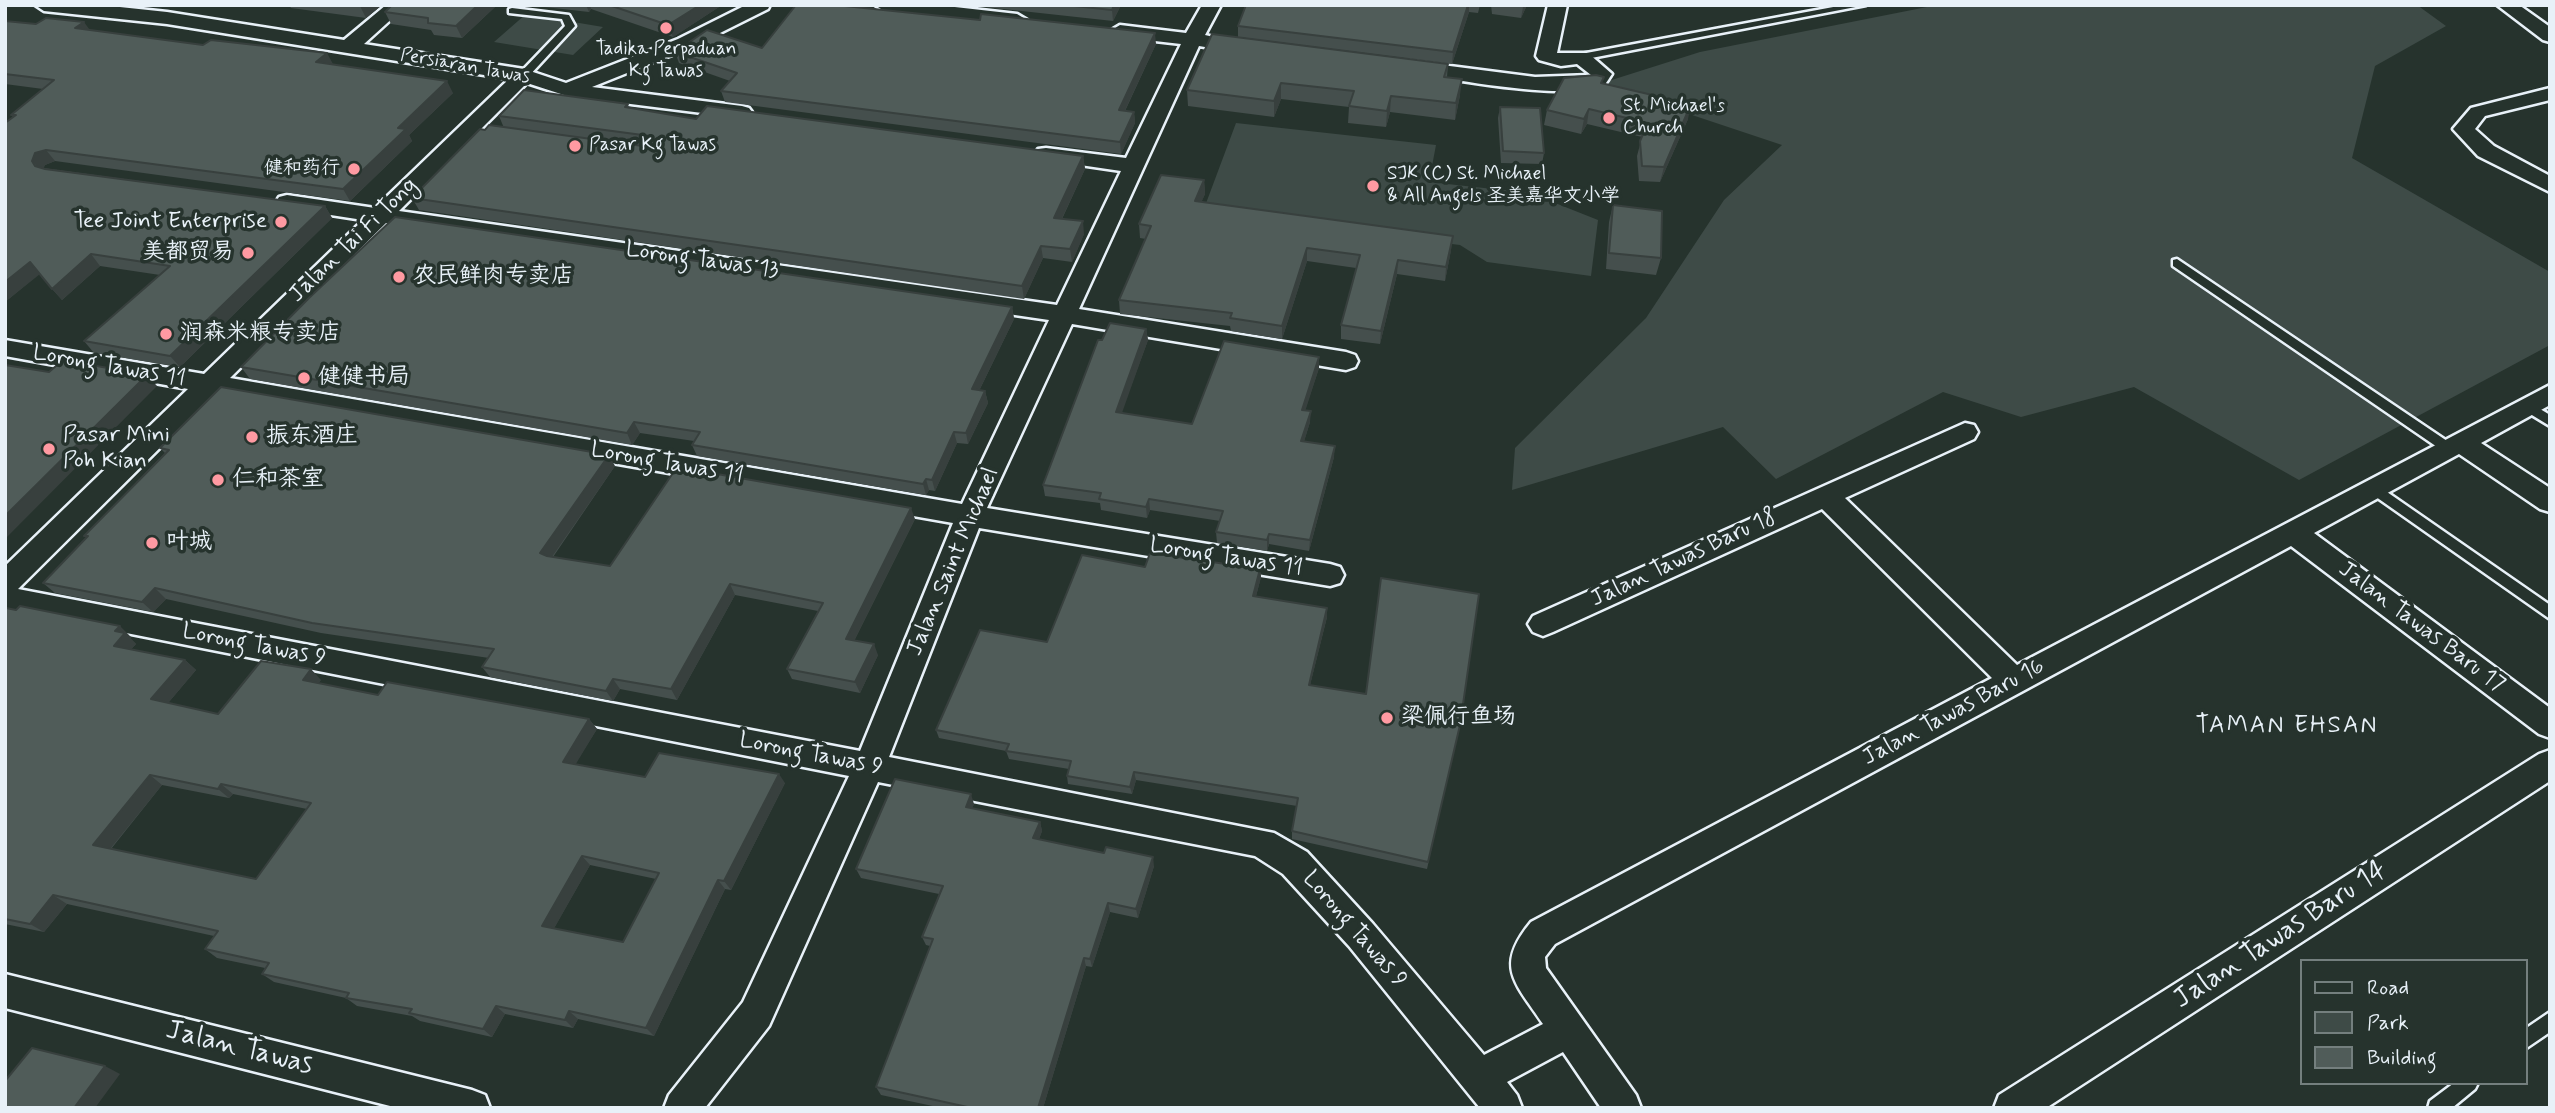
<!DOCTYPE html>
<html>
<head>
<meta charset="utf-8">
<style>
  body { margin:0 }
  #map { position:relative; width:2555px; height:1113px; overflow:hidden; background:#26332d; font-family:Mynerve,sans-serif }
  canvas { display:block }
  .frame { position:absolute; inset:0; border:7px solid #e8f1f8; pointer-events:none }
  .legend { position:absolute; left:2300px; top:959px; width:228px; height:126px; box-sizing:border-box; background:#26332d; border:2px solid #747f7e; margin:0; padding:9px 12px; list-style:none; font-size:21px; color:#e8f1f8 }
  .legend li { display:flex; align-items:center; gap:14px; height:35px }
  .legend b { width:35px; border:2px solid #747f7e }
</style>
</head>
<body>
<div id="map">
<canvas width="2555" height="1113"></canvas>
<div class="frame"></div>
<ul class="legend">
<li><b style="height:9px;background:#26332d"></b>Road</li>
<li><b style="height:19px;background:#3e4b47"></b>Park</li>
<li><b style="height:19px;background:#505c59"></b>Building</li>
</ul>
</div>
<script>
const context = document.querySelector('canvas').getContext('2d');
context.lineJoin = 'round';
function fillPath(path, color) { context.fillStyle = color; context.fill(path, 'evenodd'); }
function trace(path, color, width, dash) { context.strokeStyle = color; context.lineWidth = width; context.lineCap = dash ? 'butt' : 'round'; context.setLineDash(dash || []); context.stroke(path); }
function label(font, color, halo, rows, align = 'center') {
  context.font = font + ' Mynerve,"LXGW WenKai TC",sans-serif'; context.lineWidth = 7; context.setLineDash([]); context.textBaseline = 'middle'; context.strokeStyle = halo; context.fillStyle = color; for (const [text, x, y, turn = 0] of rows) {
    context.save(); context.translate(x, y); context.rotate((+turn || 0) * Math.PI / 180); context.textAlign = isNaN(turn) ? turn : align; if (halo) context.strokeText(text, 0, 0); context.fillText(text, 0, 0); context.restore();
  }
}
fillPath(new Path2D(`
  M 1937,5 L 2417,5 L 2446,26 L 2375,66 L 2352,158 L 2550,272 L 2550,345 L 2299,480 L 2134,387 L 2021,417 L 1943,392 L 1776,479 L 1723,427 L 1512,490 L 1515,448 L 1646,318 L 1724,200 L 1782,145 L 1599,84 L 1700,52 Z
  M 526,14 L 603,27 L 573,55 L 494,42 Z
  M 1236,123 L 1436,145 L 1429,182 L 1530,193 L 1598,220 L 1591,276 L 1487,262 L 1460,245 L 1202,214 Z`), '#3e4b47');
const service = new Path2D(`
  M 1844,5 L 1866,5 L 1581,60 L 1576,57 L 1581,54 Z
  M 512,8 L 569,15 L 575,26 L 528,77 L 524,78 L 519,75 L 520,73 L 565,26 L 562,19 L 509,13 L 509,9 Z
  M 2177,259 L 2453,445 L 2455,448 L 2453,451 L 2443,451 L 2173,266 L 2173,260 Z
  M 2527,401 L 2550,415 L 2550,426 L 2522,409 L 2521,406 Z
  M 2374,483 L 2550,605 L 2550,619 L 2369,492 L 2367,488 L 2369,484 Z
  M 2550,1012 L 2550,1032 L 2525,1049 L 2525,1029 Z
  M 2454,1083 L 2478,1083 L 2475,1089 L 2452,1108 L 2428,1108 L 2430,1101 Z`);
const minor = new Path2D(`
  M 35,5 L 101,5 L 167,12 L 344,40 L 386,5 L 407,5 L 364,44 L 524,69 L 566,83 L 678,39 L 746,5 L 770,5 L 768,9 L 692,47 L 592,87 L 742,106 L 749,108 L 752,112 L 749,116 L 742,118 L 567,96 L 527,83 L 399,211 L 1057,305 L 1121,171 L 1046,160 L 1038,159 L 1035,154 L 1038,149 L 1046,148 L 1126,158 L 1181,44 L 1120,37 L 1110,31 L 1120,25 L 1186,33 L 1202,5 L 1221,5 L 1205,35 L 1218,38 L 1221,42 L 1211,48 L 1199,46 L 1079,309 L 1346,352 L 1355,355 L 1358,361 L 1355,367 L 1346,370 L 1072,324 L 987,508 L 1330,564 L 1340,567 L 1344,575 L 1340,583 L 1330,586 L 979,528 L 889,757 L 1274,833 L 1307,852 L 1373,924 L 1484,1055 L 1543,1024 C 1515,982 1494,967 1531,922 L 1992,678 L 1822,509 L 1553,632 L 1543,636 L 1533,632 L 1528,624 L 1533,616 L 1965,423 L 1974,425 L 1978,432 L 1974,439 L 1845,498 L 2017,665 L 2550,385 L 2550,405 L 2481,443 L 2550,488 L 2550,512 L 2540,509 L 2459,454 L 2314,533 L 2550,708 L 2550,738 L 2539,734 L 2291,546 L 1555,944 L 1545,957 L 1546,968 L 1636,1095 L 1641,1108 L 1601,1108 L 1563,1052 L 1507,1082 L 1517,1095 L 1522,1108 L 1480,1108 L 1349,946 L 1283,874 L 1255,856 L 878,782 L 769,1026 L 705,1108 L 664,1108 L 669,1095 L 743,1002 L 849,776 L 5,609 L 5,566 L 188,389 L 5,356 L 5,340 L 204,374 L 363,220 L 279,207 L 276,202 L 279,197 L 287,195 L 375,208 L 509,79 L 167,24 L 44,11 ZM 386,223 L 1049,320 L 962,504 L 230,378 ZM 215,393 L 953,523 L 860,751 L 18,589 Z
  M 875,5 L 937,5 L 1017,14 L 1027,20 L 1017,26 L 884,11 Z
  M 1548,5 L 1567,5 L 1557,53 L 1588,53 L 1612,74 C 1611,75 1607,82 1606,83 C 1576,104 1449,78 1411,73 L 1404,71 L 1401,67 L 1404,63 L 1411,61 L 1535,77 L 1591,75 L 1577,64 L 1561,66 L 1539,60 L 1536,56 Z
  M 2497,5 L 2519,5 L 2550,27 L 2550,42 L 2543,40 Z
  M 2550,88 L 2550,100 L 2485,116 L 2475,129 L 2494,146 L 2550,176 L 2550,192 L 2478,156 L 2453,129 L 2471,108 Z
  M 2550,750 L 2550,781 L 2046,1108 L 1994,1108 L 1999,1095 L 2539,754 Z
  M 5,974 L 472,1090 L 485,1095 L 490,1108 L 398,1108 L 5,1008 Z`);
trace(service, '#e8f1f8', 5);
trace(minor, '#e8f1f8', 5);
fillPath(service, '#26332d');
fillPath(minor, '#26332d');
fillPath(new Path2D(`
  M 289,5 L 382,5 L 366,18 L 291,8 Z
  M 392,5 L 502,5 L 496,6 L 462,38 L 434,35 L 431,30 L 391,24 L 385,12 Z
  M 527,5 L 722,5 L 673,37 L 591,9 L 589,12 Z
  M 984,5 L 1121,5 L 1113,21 L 985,7 Z
  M 1246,5 L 1480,5 L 1478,13 L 1469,12 L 1452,64 L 1238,37 L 1238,26 Z
  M 1491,5 L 1527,5 L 1521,18 L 1492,14 Z
  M 5,21 L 89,30 L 333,64 L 453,93 L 409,135 L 412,141 L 350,201 L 55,161 L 45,165 L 43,168 L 325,206 L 332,218 L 180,367 L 94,353 L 84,341 L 160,275 L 100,266 L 62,300 L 39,274 L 5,302 L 5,123 L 13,117 L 11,115 L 43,89 L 5,84 Z
  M 1156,44 L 1125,111 L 1134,112 L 1135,123 L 1121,154 L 725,102 L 721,91 L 730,81 L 679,63 L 675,52 L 762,48 Z
  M 1448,64 L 1447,77 L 1460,95 L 1455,120 L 1390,112 L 1386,127 L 1348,123 L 1349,107 L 1281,99 L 1274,117 L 1188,106 L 1187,90 Z
  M 1603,83 L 1688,119 L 1660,182 L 1639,181 L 1637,156 L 1642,137 L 1587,124 L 1581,134 L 1544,125 L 1547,110 Z
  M 628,104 L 629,108 L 696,119 L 1083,156 L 1085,169 L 1062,219 L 1084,234 L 1072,262 L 1043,258 L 1024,299 L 419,210 L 412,198 L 504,128 L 499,116 Z
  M 1500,107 L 1544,153 L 1542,164 L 1501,163 L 1498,118 Z
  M 1204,180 L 1205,194 L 1201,202 L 1451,250 L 1445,281 L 1397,274 L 1380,344 L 1341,339 L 1341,325 L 1356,268 L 1307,261 L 1282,339 L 1231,331 L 1230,326 L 1120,314 L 1119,300 L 1146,239 L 1140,238 L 1139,224 Z
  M 1613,205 L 1661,258 L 1656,275 L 1606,269 L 1609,222 Z
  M 1012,307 L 1014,319 L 979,391 L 985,391 L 988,403 L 968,444 L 957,443 L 935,491 L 929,490 L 926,495 L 697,456 L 692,445 L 694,441 L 640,433 L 632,445 L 250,379 L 241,367 Z
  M 1146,329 L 1148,340 L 1121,413 L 1192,424 L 1319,357 L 1319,368 L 1305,410 L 1310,422 L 1304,441 L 1334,457 L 1309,551 L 1269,544 L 1267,551 L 1217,543 L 1216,532 L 1220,521 L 1150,510 L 1147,518 L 1101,510 L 1100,503 L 1045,496 L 1043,485 L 1102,340 Z
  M 160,448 L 615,466 L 553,557 L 610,566 L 915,519 L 854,641 L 878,655 L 860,693 L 792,679 L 787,669 L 818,611 L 735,595 L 677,700 L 620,689 L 613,701 L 490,677 L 482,667 L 489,658 L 321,633 L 166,599 L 153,612 L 55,593 L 43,583 L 87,538 L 84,536 L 165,453 Z
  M 1145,567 L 1260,569 L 1261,577 L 1256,596 L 1327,608 L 1327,617 L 1310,685 L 1458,733 L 1427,869 L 1292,839 L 1292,831 L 1297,806 L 1136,780 L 1132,794 L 1068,784 L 1067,776 L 1069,769 L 1009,759 L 1006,751 L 939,738 L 936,730 Z
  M 5,609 L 131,637 L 130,638 L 136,644 L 131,649 L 185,660 L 196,670 L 168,703 L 218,714 L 321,680 L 318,683 L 378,695 L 589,719 L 597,729 L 575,764 L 645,777 L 785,783 L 731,890 L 725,889 L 654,1036 L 578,1019 L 573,1028 L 505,1014 L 492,1037 L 420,1021 L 412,1016 L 357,1006 L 346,998 L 274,982 L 262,974 L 265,968 L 217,958 L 205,949 L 214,936 L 67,904 L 44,932 L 5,924 ZM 162,785 L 229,798 L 233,794 L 307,809 L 256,879 L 111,849 ZM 590,865 L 656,879 L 623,942 L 554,928 Z
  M 974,804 L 972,808 L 1040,822 L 1042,831 L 1039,839 L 1154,866 L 1138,918 L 1110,912 L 1092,967 L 1086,966 L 1043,1108 L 942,1108 L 881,1095 L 876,1087 L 930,946 L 926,945 L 922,937 L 939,894 L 861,878 L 856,869 Z`), '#454f4d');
fillPath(new Path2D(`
  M 361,5 L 382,5 L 366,18 L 360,6 Z
  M 478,5 L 496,6 L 462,38 L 456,26 Z
  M 586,5 L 590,5 L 591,9 L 589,12 Z
  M 700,5 L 722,5 L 673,37 L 668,25 Z
  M 1114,5 L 1121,5 L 1113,21 L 1112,10 Z
  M 1468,5 L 1469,5 L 1469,12 L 1452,64 L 1453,52 Z
  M 1523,5 L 1527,5 L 1521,18 L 1523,7 Z
  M 84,22 L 92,33 L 75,28 Z
  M 1155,33 L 1156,44 L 1120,121 L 1119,110 Z
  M 327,53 L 333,64 L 316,62 Z
  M 1462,79 L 1460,95 L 1455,120 L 1456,103 Z
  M 447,81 L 453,93 L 409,135 L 412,141 L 350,201 L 343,189 L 398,128 Z
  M 1281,83 L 1281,99 L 1274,117 L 1274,101 Z
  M 1391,96 L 1390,112 L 1386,127 L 1387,111 Z
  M 1691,104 L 1688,119 L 1660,182 L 1664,167 Z
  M 1589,109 L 1587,124 L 1581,134 L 1584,119 Z
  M 1134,112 L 1135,123 L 1121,154 L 1120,142 Z
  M 46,150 L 55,161 L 45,165 L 42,172 L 32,161 L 35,153 Z
  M 1083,156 L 1085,169 L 1056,231 L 1054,218 Z
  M 1204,180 L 1205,194 L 1196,215 L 1195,201 Z
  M 325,206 L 332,218 L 180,367 L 170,356 Z
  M 1083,221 L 1084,234 L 1072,262 L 1070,249 Z
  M 1453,236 L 1451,250 L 1445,281 L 1446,267 Z
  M 1041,246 L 1043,258 L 1024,299 L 1022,286 Z
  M 1307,248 L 1307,261 L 1282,339 L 1282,326 Z
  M 91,254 L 100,266 L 62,300 L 52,289 Z
  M 1398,260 L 1397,274 L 1380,344 L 1381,331 Z
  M 30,262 L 40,274 L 5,302 L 5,282 Z
  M 1012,307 L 1014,319 L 974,401 L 972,389 Z
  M 1146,329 L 1148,340 L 1118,424 L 1116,412 Z
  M 1319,357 L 1319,368 L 1302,421 L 1302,410 Z
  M 147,375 L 157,386 L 5,539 L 5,516 Z
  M 985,391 L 988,403 L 968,444 L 966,433 Z
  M 1311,411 L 1310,422 L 1301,452 L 1301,441 Z
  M 634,422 L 640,433 L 632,445 L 627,433 Z
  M 954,432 L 957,443 L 935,491 L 932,480 Z
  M 1335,446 L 1334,457 L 1309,551 L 1310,540 Z
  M 609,455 L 615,466 L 547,564 L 540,553 Z
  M 926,479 L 929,490 L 926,495 L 923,484 Z
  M 1149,499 L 1150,510 L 1147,518 L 1146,507 Z
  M 911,508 L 915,519 L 850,649 L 846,639 Z
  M 1269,534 L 1269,544 L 1267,551 L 1267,540 Z
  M 1260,569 L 1261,577 L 1254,604 L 1253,596 Z
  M 730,584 L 735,595 L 677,700 L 671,689 Z
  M 155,588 L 166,599 L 153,612 L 142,602 Z
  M 1327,608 L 1327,617 L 1308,693 L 1309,685 Z
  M 120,626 L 131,637 L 130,638 L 136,644 L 125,656 L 114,646 L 115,631 Z
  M 874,644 L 878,655 L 860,693 L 855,682 Z
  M 185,660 L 196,670 L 163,709 L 151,699 Z
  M 311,669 L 321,680 L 312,690 L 303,680 Z
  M 613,679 L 620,689 L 613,701 L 606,691 Z
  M 589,719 L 597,729 L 571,772 L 563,762 Z
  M 1134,772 L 1136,780 L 1132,794 L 1130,787 Z
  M 779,774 L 785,783 L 731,890 L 724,881 Z
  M 150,775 L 162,785 L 106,854 L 93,845 Z
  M 221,784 L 233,794 L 229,798 L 218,789 Z
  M 971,794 L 974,804 L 969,816 L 966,807 Z
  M 1040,822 L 1042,831 L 1036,847 L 1033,838 Z
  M 582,856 L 590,865 L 551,934 L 542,926 Z
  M 1153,857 L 1154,866 L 1138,918 L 1136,909 Z
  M 718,880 L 725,889 L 654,1036 L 646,1028 Z
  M 53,895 L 67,904 L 44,932 L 30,924 Z
  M 1108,903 L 1110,912 L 1092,967 L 1090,959 Z
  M 1084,958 L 1086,966 L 1043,1108 L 1038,1108 Z
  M 496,1006 L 505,1014 L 492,1037 L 483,1029 Z
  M 569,1011 L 578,1019 L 573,1028 L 565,1020 Z
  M 105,1066 L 120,1074 L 95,1108 L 74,1108 Z`), '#38403e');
const building = new Path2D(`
  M 392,5 L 478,5 L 456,26 L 428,23 L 428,18 L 385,12 Z
  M 609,5 L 700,5 L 668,25 Z
  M 796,5 L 835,5 L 980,20 L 981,14 L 1155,33 L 1119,110 L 1134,112 L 1120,142 L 721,91 L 737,73 L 675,52 L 707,30 L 762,48 Z
  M 1065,5 L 1114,5 L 1112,10 Z
  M 1246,5 L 1468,5 L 1453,52 L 1238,26 Z
  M 46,18 L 84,22 L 75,28 L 203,45 L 211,40 L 327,53 L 316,62 L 447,81 L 398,128 L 406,129 L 343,189 L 46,150 L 35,153 L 32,161 L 35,166 L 45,169 L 325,206 L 170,356 L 84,341 L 170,266 L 91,254 L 52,289 L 30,262 L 5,282 L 5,123 L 16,115 L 11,115 L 54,80 L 5,74 L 5,21 L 36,24 Z
  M 1212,34 L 1448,64 L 1444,77 L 1462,79 L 1456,103 L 1391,96 L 1387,111 L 1349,106 L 1354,91 L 1281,83 L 1274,101 L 1187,90 Z
  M 1596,75 L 1604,77 L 1601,83 L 1691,104 L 1664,167 L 1642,166 L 1640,141 L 1648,123 L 1589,109 L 1584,119 L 1547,110 L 1564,78 Z
  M 524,90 L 628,104 L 625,107 L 696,119 L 707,106 L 1083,156 L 1054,218 L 1083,221 L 1070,249 L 1041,246 L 1022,286 L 412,198 L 480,129 L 485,130 L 489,125 L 650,147 L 658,143 L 650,136 L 499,116 Z
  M 1500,107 L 1540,108 L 1544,153 L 1503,151 Z
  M 1161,175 L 1204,180 L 1195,201 L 1453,236 L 1446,267 L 1398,260 L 1381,331 L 1341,325 L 1360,255 L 1307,248 L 1282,326 L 1230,318 L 1232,313 L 1119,300 L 1151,226 L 1139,224 Z
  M 1613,205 L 1662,211 L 1661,258 L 1609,253 Z
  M 395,217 L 1012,307 L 972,389 L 985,391 L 966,433 L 954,432 L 932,480 L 926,479 L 923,484 L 692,445 L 700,432 L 634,422 L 627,433 L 241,367 L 310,297 Z
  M 1110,323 L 1146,329 L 1116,412 L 1192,424 L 1224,341 L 1319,357 L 1302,410 L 1311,411 L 1301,441 L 1335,446 L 1310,540 L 1269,534 L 1267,540 L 1216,532 L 1223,511 L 1149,499 L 1146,507 L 1099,499 L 1101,493 L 1043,485 L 1098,340 L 1102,340 Z
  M 63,360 L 147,375 L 5,516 L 5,365 L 49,372 Z
  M 221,387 L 609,455 L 540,553 L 547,556 L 610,566 L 677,467 L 911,508 L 846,639 L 874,644 L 855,682 L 787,669 L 823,603 L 730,584 L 671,689 L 613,679 L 606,691 L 482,667 L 494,649 L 312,623 L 155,588 L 142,602 L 43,583 L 88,536 L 84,536 L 169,450 L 160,448 Z
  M 1150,553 L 1260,569 L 1253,596 L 1327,608 L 1309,685 L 1366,694 L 1381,578 L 1479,594 L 1460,725 L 1428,862 L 1292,831 L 1298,798 L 1134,772 L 1130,787 L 1067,776 L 1071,761 L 1006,751 L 1009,744 L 936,730 L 980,630 L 1047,642 L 1082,555 L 1145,567 Z
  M 20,606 L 120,626 L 115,631 L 125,633 L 114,646 L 185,660 L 151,699 L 218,714 L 261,661 L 311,669 L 303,680 L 378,695 L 387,682 L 589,719 L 563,762 L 645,777 L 659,753 L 779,774 L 724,881 L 718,880 L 646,1028 L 569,1011 L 565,1020 L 496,1006 L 483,1029 L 409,1013 L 412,1009 L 346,998 L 349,993 L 262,974 L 269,963 L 205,949 L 218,931 L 53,895 L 30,924 L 5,919 L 5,609 L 6,608 L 16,610 ZM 150,775 L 218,789 L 221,784 L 311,803 L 256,879 L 93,845 ZM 582,856 L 659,873 L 623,942 L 542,926 Z
  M 895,779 L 971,794 L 966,807 L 1040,822 L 1033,838 L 1104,853 L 1106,847 L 1153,857 L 1136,909 L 1108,903 L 1090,959 L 1084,958 L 1038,1108 L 972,1108 L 876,1087 L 933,939 L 922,937 L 943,886 L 856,869 Z
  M 32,1048 L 105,1066 L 74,1108 L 5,1108 L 5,1081 Z`);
fillPath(building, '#505c59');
trace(building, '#38403e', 2);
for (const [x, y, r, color] of [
  [666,28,7,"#ff9aa2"],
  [1609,118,7,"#ff9aa2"],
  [575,146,7,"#ff9aa2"],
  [354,169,7,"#ff9aa2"],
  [1373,186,7,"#ff9aa2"],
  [281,222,7,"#ff9aa2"],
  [248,253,7,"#ff9aa2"],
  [399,277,7,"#ff9aa2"],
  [166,334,7,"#ff9aa2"],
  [304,378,7,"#ff9aa2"],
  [252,437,7,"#ff9aa2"],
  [49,449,7,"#ff9aa2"],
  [218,480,7,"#ff9aa2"],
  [152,543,7,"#ff9aa2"],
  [1387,718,7,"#ff9aa2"]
]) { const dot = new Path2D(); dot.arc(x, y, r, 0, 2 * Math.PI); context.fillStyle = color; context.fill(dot); trace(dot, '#26332d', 2.5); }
label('19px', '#e8f1f8', '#26332d', [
  ["Tadika Perpaduan",666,50,"center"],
  ["Kg Tawas",666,72,"center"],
  ["St. Michael's",1623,107],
  ["Church",1623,129],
  ["Pasar Kg Tawas",589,146],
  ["健和药行",340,169,"right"],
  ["SJK (C) St. Michael",1387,175],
  ["& All Angels 圣美嘉华文小学",1387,197]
], 'left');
label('19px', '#e8f1f8', '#26332d', [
  ["Persiaran Tawas",465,67,10]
]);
label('23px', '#e8f1f8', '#26332d', [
  ["Tee Joint Enterprise",267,222,"right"],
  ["美都贸易",234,253,"right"],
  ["农民鲜肉专卖店",413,277],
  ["润森米粮专卖店",180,334],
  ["健健书局",318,378],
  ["Pasar Mini",63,436],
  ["Poh Kian",63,462],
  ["振东酒庄",266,437],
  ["仁和茶室",232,480],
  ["叶城",166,543],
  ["梁佩行鱼场",1401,718]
], 'left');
label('23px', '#e8f1f8', '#26332d', [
  ["Jalan Tai Fi Tong",354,241,-44],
  ["Lorong Tawas 13",702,261,8],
  ["Lorong Tawas 11",109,367,10],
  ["Lorong Tawas 11",667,464,10],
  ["Lorong Tawas 11",1226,558,9],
  ["Jalan Tawas Baru 18",1684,559,-25],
  ["Jalan Saint Michael",954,562,-67],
  ["Jalan Tawas Baru 17",2421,628,37],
  ["Lorong Tawas 9",254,646,11],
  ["Jalan Tawas Baru 16",1954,713,-28],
  ["Lorong Tawas 9",811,755,11],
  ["Lorong Tawas 9",1354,930,49]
]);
context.letterSpacing = '2px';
label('24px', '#e8f1f8', '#26332d', [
  ["TAMAN EHSAN",2287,727]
]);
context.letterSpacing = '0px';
label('28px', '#e8f1f8', '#26332d', [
  ["Jalan Tawas Baru 14",2281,936,-33],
  ["Jalan Tawas",239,1049,14]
]);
</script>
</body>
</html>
